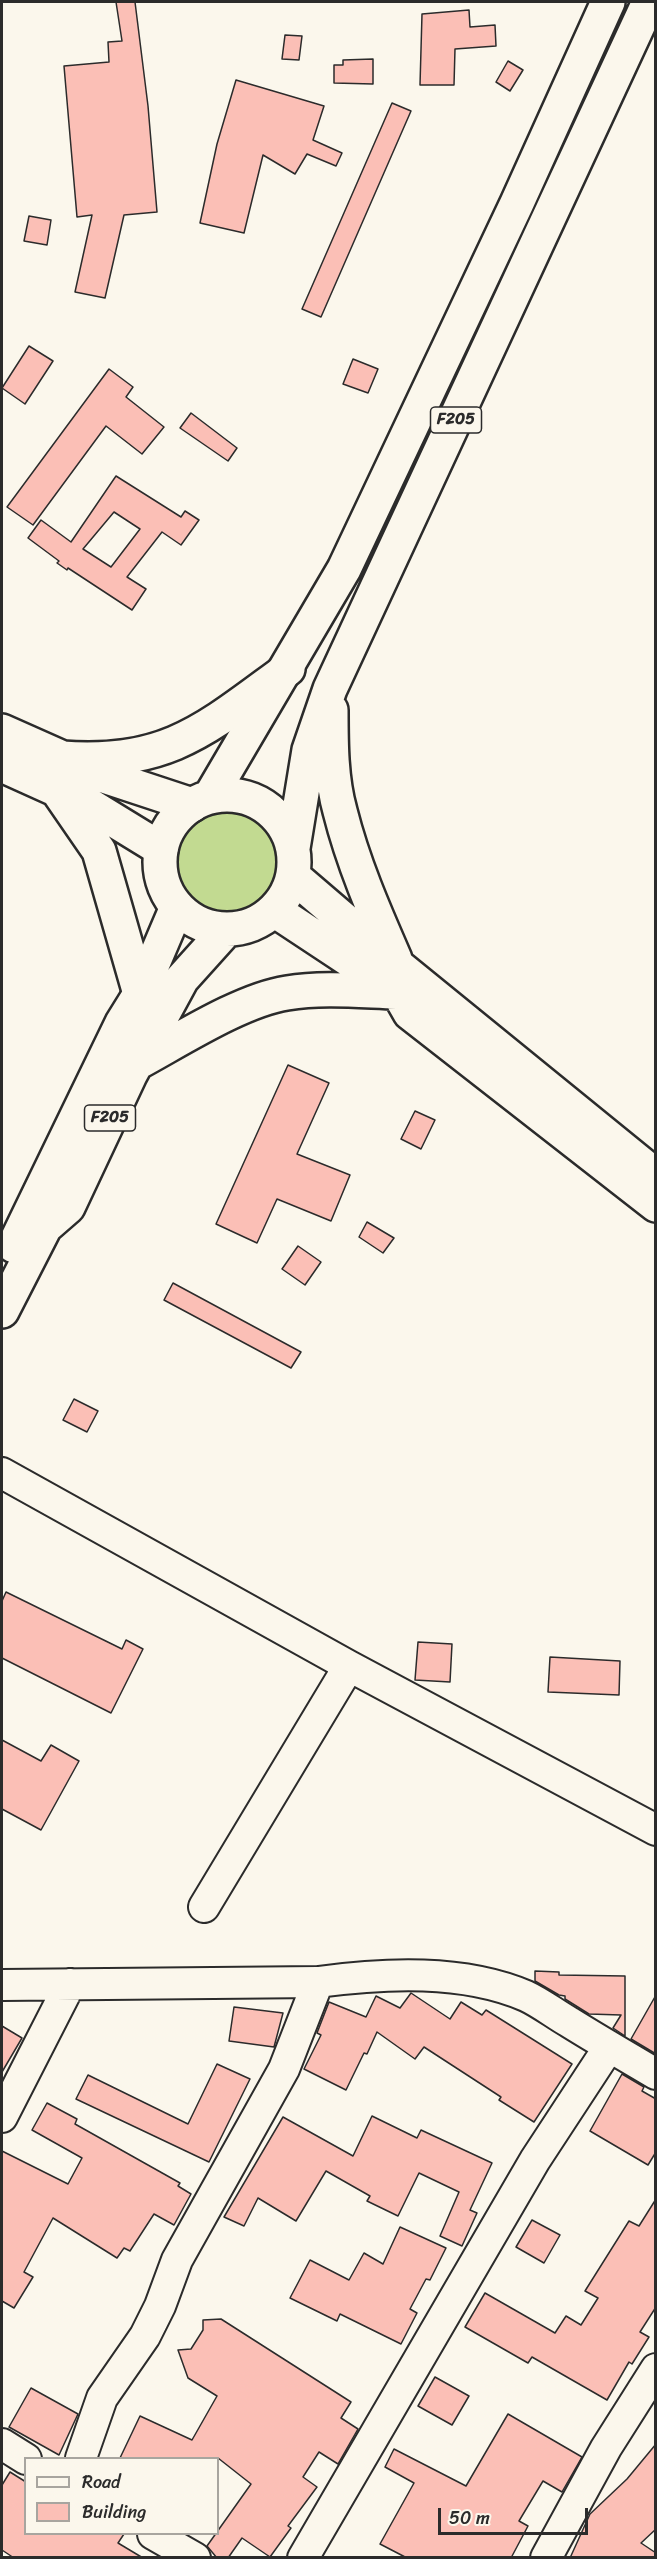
<!DOCTYPE html>
<html>
<head>
<meta charset="utf-8">
<style>
  body { margin:0 }
  #map { position:relative; width:657px; height:2559px; overflow:hidden; background:#fbf7ec; font-family:Sriracha,sans-serif }
  canvas { display:block }
  .frame { position:absolute; inset:0; border:3px solid #2b2b2b; pointer-events:none }
  .legend { position:absolute; left:24px; top:2457px; width:195px; height:78px; box-sizing:border-box; background:#fbf7ec; border:2px solid #a8a59f; margin:0; padding:8px 10px; list-style:none; font-size:18px; color:#2b2b2b }
  .legend li { display:flex; align-items:center; gap:12px; height:30px }
  .legend b { width:30px; border:2px solid #a8a59f }
  .scale { position:absolute; left:438px; top:2508px; width:150px; height:27px; box-sizing:border-box; border:3px solid #2b2b2b; border-top:0; padding-left:8px; font-size:18px; line-height:21px; white-space:nowrap; color:#2b2b2b; -webkit-text-stroke:4px #fbf7ec; paint-order:stroke }
</style>
</head>
<body>
<div id="map">
<canvas width="657" height="2559"></canvas>
<div class="frame"></div>
<ul class="legend">
<li><b style="height:8px;background:#fbf7ec"></b>Road</li>
<li><b style="height:16px;background:#fbbfb6"></b>Building</li>
</ul>
<div class="scale">50 m</div>
</div>
<script>
const context = document.querySelector('canvas').getContext('2d');
context.lineJoin = 'round';
function fillPath(path, color) { context.fillStyle = color; context.fill(path, 'evenodd'); }
function trace(path, color, width, dash) { context.strokeStyle = color; context.lineWidth = width; context.lineCap = dash ? 'butt' : 'round'; context.setLineDash(dash || []); context.stroke(path); }
function label(font, color, halo, rows, align = 'center') {
  context.font = font + ' Sriracha,sans-serif'; context.lineWidth = 4.5; context.setLineDash([]); context.textBaseline = 'middle'; context.strokeStyle = halo; context.fillStyle = color; for (const [text, x, y, turn = 0] of rows) {
    context.save(); context.translate(x, y); context.rotate((+turn || 0) * Math.PI / 180); context.textAlign = isNaN(turn) ? turn : align; if (halo) context.strokeText(text, 0, 0); context.fillText(text, 0, 0); context.restore();
  }
}
fillPath(new Path2D(`
  M173 866a54 54 0 1 1 108 0a54 54 0 1 1-108 0Z`), '#c2da91');
const building = new Path2D(`
  M 116,2 L 135,2 L 148,106 L 157,212 L 124,215 L 105,298 L 75,292 L 92,215 L 77,217 L 64,66 L 109,62 L 108,42 L 122,41 Z
  M 469,10 L 470,27 L 495,25 L 496,46 L 455,49 L 454,85 L 420,85 L 422,14 Z
  M 285,35 L 302,36 L 299,60 L 282,59 Z
  M 373,59 L 373,84 L 334,83 L 334,65 L 343,65 L 343,60 Z
  M 508,61 L 523,70 L 510,91 L 496,82 Z
  M 236,80 L 324,106 L 313,140 L 342,153 L 336,166 L 307,154 L 295,174 L 263,155 L 244,233 L 200,223 L 217,144 Z
  M 392,103 L 411,111 L 321,317 L 302,309 Z
  M 29,216 L 51,220 L 47,245 L 24,241 Z
  M 29,346 L 53,361 L 25,404 L 2,388 Z
  M 353,359 L 378,369 L 368,393 L 343,384 Z
  M 109,369 L 133,387 L 126,397 L 164,427 L 142,454 L 106,426 L 33,525 L 7,507 Z
  M 191,413 L 237,448 L 228,461 L 180,428 Z
  M 116,476 L 181,517 L 185,511 L 199,520 L 181,545 L 162,532 L 127,577 L 146,589 L 132,610 L 68,568 L 67,570 L 57,563 L 59,561 L 28,538 L 41,520 L 71,542 ZM 114,512 L 140,529 L 111,567 L 83,549 Z
  M 288,1065 L 329,1083 L 297,1154 L 350,1175 L 331,1221 L 277,1199 L 257,1243 L 216,1224 Z
  M 415,1111 L 435,1120 L 421,1149 L 401,1139 Z
  M 367,1222 L 394,1238 L 383,1253 L 359,1237 Z
  M 298,1246 L 321,1262 L 305,1285 L 282,1269 Z
  M 173,1283 L 301,1352 L 291,1368 L 164,1300 Z
  M 74,1399 L 98,1411 L 87,1432 L 63,1420 Z
  M 6,1592 L 122,1649 L 126,1640 L 143,1649 L 111,1713 L 2,1658 L 2,1601 Z
  M 418,1642 L 452,1644 L 450,1682 L 415,1680 Z
  M 550,1657 L 620,1661 L 619,1695 L 548,1692 Z
  M 2,1740 L 41,1761 L 51,1745 L 79,1761 L 41,1830 L 2,1809 Z
  M 535,1971 L 559,1972 L 559,1975 L 625,1976 L 625,2036 L 613,2028 L 621,2015 L 589,2014 L 565,1999 L 565,1996 L 559,1995 L 535,1981 Z
  M 411,1993 L 450,2019 L 461,2002 L 482,2015 L 486,2010 L 572,2064 L 534,2122 L 499,2100 L 501,2097 L 424,2047 L 415,2059 L 377,2032 L 367,2054 L 364,2053 L 346,2090 L 304,2069 L 321,2035 L 317,2033 L 329,2002 L 366,2017 L 376,1996 L 400,2008 Z
  M 656,1995 L 656,2054 L 631,2039 Z
  M 234,2007 L 283,2013 L 274,2047 L 229,2041 Z
  M 2,2026 L 22,2038 L 2,2072 Z
  M 217,2064 L 250,2079 L 209,2162 L 76,2099 L 88,2075 L 188,2124 Z
  M 622,2074 L 644,2087 L 642,2091 L 656,2099 L 656,2152 L 648,2165 L 590,2131 Z
  M 47,2103 L 77,2119 L 75,2124 L 180,2183 L 178,2186 L 191,2194 L 174,2225 L 154,2214 L 130,2251 L 124,2248 L 117,2258 L 53,2218 L 24,2272 L 33,2277 L 14,2308 L 2,2301 L 2,2151 L 68,2184 L 82,2158 L 32,2130 Z
  M 372,2116 L 417,2138 L 421,2130 L 492,2163 L 470,2210 L 477,2213 L 462,2246 L 440,2236 L 459,2192 L 419,2173 L 398,2216 L 367,2201 L 370,2196 L 326,2171 L 296,2221 L 258,2198 L 244,2226 L 224,2217 L 283,2117 L 353,2156 Z
  M 656,2199 L 656,2307 L 640,2332 L 649,2337 L 632,2364 L 629,2362 L 607,2400 L 532,2357 L 528,2363 L 465,2327 L 485,2293 L 555,2333 L 566,2316 L 581,2325 L 598,2298 L 585,2291 L 629,2221 L 639,2226 Z
  M 532,2220 L 560,2235 L 544,2263 L 516,2247 Z
  M 400,2227 L 446,2248 L 430,2280 L 426,2279 L 410,2309 L 417,2313 L 401,2344 L 340,2314 L 337,2321 L 290,2298 L 310,2260 L 349,2280 L 364,2253 L 383,2264 Z
  M 221,2319 L 351,2402 L 341,2418 L 358,2429 L 338,2464 L 319,2452 L 303,2477 L 317,2487 L 288,2526 L 291,2528 L 270,2557 L 242,2538 L 228,2558 L 217,2558 L 207,2546 L 251,2484 L 218,2458 L 120,2458 L 140,2416 L 192,2440 L 217,2396 L 188,2378 L 178,2350 L 191,2349 L 203,2330 L 203,2320 Z
  M 435,2377 L 469,2396 L 452,2425 L 418,2406 Z
  M 31,2388 L 78,2414 L 59,2455 L 9,2427 Z
  M 508,2414 L 582,2457 L 562,2492 L 543,2481 L 519,2521 L 528,2526 L 511,2558 L 407,2558 L 380,2544 L 414,2483 L 385,2467 L 394,2449 L 466,2486 Z
  M 656,2444 L 656,2529 L 641,2543 L 656,2553 L 656,2558 L 570,2558 L 590,2514 L 627,2479 Z
  M 10,2472 L 26,2482 L 26,2534 L 124,2534 L 118,2543 L 143,2558 L 14,2558 L 2,2550 L 2,2485 Z`);
fillPath(building, '#fbbfb6');
trace(building, '#2b2b2b', 1.5);
const minor = new Path2D(`
  M 2,1473 L 349,1666 L 656,1830
  M 204,1907 L 349,1666
  M 2,1985 L 318,1982 C 385,1973 463,1969 526,1996 C 541,2003 555,2014 569,2022 C 598,2040 627,2057 656,2074
  M 2,2117 L 70,1984
  M 2,2444 L 26,2459
  M 81,2458 L 102,2398 L 145,2336 L 160,2306 L 177,2260 L 284,2069 L 318,1982
  M 153,2534 L 195,2558
  M 303,2558 L 535,2160 L 609,2047
  M 546,2558 L 606,2448 L 656,2369`);
const major = new Path2D(`
  M 331,710 C 331,743 331,779 340,811 C 353,863 374,911 395,959
  M160 862a67 67 0 1 1 134 0a67 67 0 1 1-134 0Z
  M 210,797 L 344,569 L 517,203 L 608,2
  M 293,848 L 309,750 L 330,689 L 649,2
  M 293,876 L 398,966 L 656,1176
  M 274,910 L 398,992 L 410,1013 L 656,1205
  M 137,1063 C 178,1041 241,1000 287,993 C 323,987 361,991 397,992
  M 14,1246 L 122,1023 L 140,994 L 177,907
  M 2,1311 L 45,1227 L 68,1207 L 130,1075 L 182,979 L 227,929`);
const highway = new Path2D(`
  M 2,731 L 101,775 L 192,805
  M 62,758 C 168,766 207,728 288,669
  M 2,765 L 86,803 L 161,849
  M 57,790 L 99,851 L 140,994`);
trace(minor, '#2b2b2b', 34);
trace(major, '#2b2b2b', 38);
trace(highway, '#2b2b2b', 38);
trace(minor, '#fbf7ec', 30);
trace(major, '#fbf7ec', 33);
trace(highway, '#fbf7ec', 33);
for (const [x, y, w] of [
  [456,420,51],
  [110,1118,51]
]) { const box = new Path2D(); box.roundRect(x - w / 2, y - 13, w, 26, 4.5); context.fillStyle = '#fbf7ec'; context.fill(box); trace(box, '#2b2b2b', 1.5); }
label('bold 16px', '#2b2b2b', null, [
  ["F205",456,420],
  ["F205",110,1118]
]);
</script>
</body>
</html>
